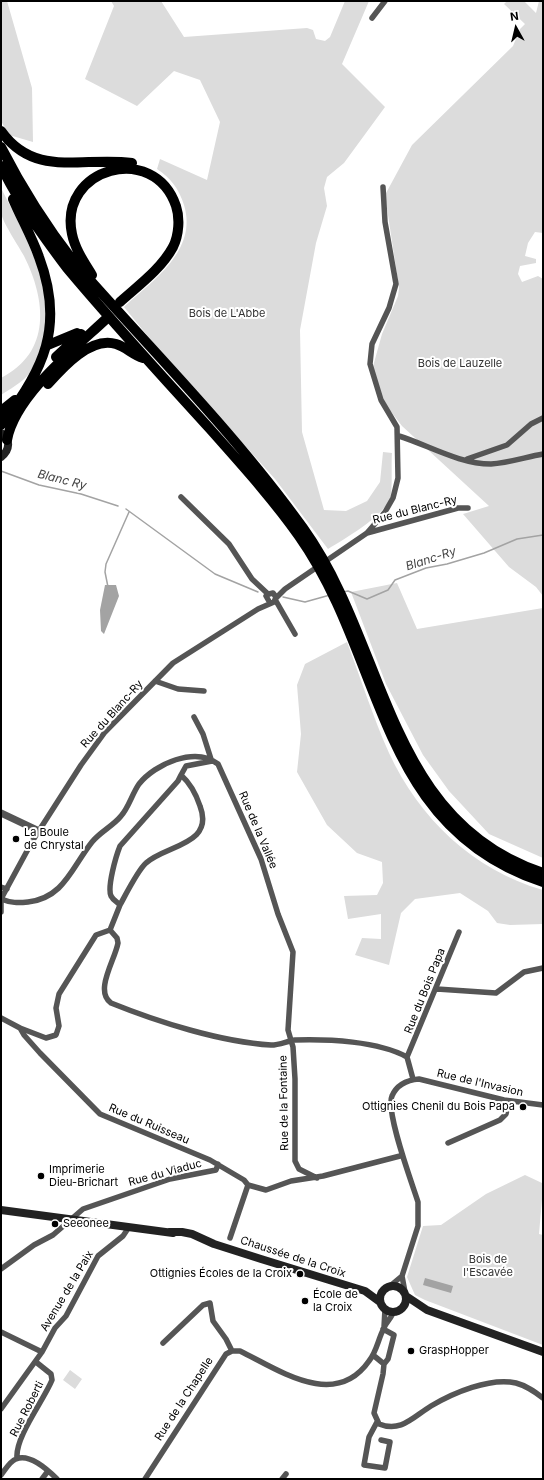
<!DOCTYPE html>
<html>
<head>
<meta charset="utf-8">
<style>
  body { margin:0 }
  #map { position:relative; width:544px; height:1480px; overflow:hidden; background:#fff; font-family:Inter,sans-serif }
  canvas { display:block }
  .frame { position:absolute; inset:0; border:2px solid #000; pointer-events:none }
  .north { position:absolute; left:496px; top:8px; width:40px; height:40px; -webkit-text-stroke:3px #fff; paint-order:stroke; rotate:352deg; font-size:11px; font-weight:700; line-height:16px; text-align:center; color:#000 }
  .north::after { content:''; display:block; margin:auto; width:14px; height:18px; background:#000; clip-path:polygon(50% 0,100% 100%,50% 72%,0 100%) }
</style>
</head>
<body>
<div id="map">
<canvas width="544" height="1480"></canvas>
<div class="frame"></div>
<div class="north">N</div>
</div>
<script>
const context = document.querySelector('canvas').getContext('2d');
context.lineJoin = 'round';
function fillPath(path, color) { context.fillStyle = color; context.fill(path, 'evenodd'); }
function trace(path, color, width, dash) { context.strokeStyle = color; context.lineWidth = width; context.lineCap = dash ? 'butt' : 'round'; context.setLineDash(dash || []); context.stroke(path); }
function label(font, color, halo, rows, align = 'center') {
  context.font = font + ' Inter,sans-serif'; context.lineWidth = 4; context.setLineDash([]); context.textBaseline = 'middle'; context.strokeStyle = halo; context.fillStyle = color; for (const [text, x, y, turn = 0] of rows) {
    context.save(); context.translate(x, y); context.rotate((+turn || 0) * Math.PI / 180); context.textAlign = isNaN(turn) ? turn : align; if (halo) context.strokeText(text, 0, 0); context.fillText(text, 0, 0); context.restore();
  }
}
fillPath(new Path2D(`
  M 1,1 L 7,1 L 32,88 L 33,142 L 9,135 L 1,121 Z
  M 111,1 L 161,1 L 184,37 L 307,28 L 313,30 L 316,39 L 325,41 L 330,37 L 345,1 L 369,1 L 342,64 L 385,107 L 344,163 L 327,177 L 324,188 L 327,206 L 316,243 L 300,330 L 302,432 L 324,510 L 346,511 L 367,501 L 380,482 L 383,452 L 392,453 C 391,462 393,493 390,499 C 381,518 346,538 328,549 L 275,479 L 164,356 L 124,307 C 153,280 198,251 184,205 C 179,189 171,178 157,169 L 160,159 L 207,180 L 220,122 L 200,80 L 174,71 L 137,106 L 85,79 L 114,6 Z
  M 507,1 L 524,1 L 536,13 L 539,1 L 543,1 L 543,233 L 535,232 L 528,243 L 525,256 L 536,259 L 536,263 L 520,266 L 518,274 L 522,282 L 538,276 L 543,279 L 543,596 L 536,587 L 509,567 L 463,514 L 489,506 L 402,426 L 382,400 L 372,370 L 382,334 L 398,296 L 399,288 L 385,195 L 412,145 L 513,46 L 520,29 L 525,24 L 504,4 Z
  M 1,188 C 18,222 48,275 47,314 C 47,322 44,331 43,339 C 41,351 37,365 28,375 C 21,383 10,389 1,395 L 1,378 C 52,352 46,300 24,256 C 18,245 3,223 1,213 C 0,205 1,196 1,188 Z
  M 397,583 L 417,629 L 543,608 L 543,858 L 489,834 L 449,791 L 423,755 L 386,684 L 351,592 Z
  M 347,642 C 361,679 373,717 389,753 C 419,818 473,870 543,890 L 543,924 L 510,925 L 497,923 L 488,911 L 460,893 L 415,899 L 401,913 L 389,965 L 355,955 L 362,938 L 381,939 L 381,914 L 348,919 L 344,896 L 377,895 L 383,883 L 382,862 L 357,853 L 327,825 L 297,772 L 301,734 L 297,685 L 305,664 Z
  M 525,1175 L 542,1183 L 543,1188 L 539,1234 L 543,1235 L 543,1345 L 425,1300 L 415,1295 L 407,1277 L 423,1226 L 441,1225 L 486,1194 Z
  M 70,1370 L 82,1379 L 75,1389 L 63,1380 Z`), '#dcdcdc');
fillPath(new Path2D(`
  M 105,585 L 116,585 L 119,596 L 104,634 L 101,631 L 100,610 Z
  M 425,1278 L 453,1286 L 451,1293 L 423,1285 Z`), '#a3a3a3');
trace(new Path2D(`
  M 1,471 L 39,485 L 81,494 L 118,506
  M 126,509 L 215,574 L 258,592
  M 108,587 L 105,572 L 106,564 L 129,512
  M 343,592 L 348,591 L 367,599 L 388,590 L 395,580 L 426,568 L 447,564 L 484,553 L 517,539 L 543,535
  M 283,597 L 305,602 L 330,595`), '#a3a3a3', 1.5);
trace(new Path2D(`
  M 372,18 L 385,1
  M 399,436 C 428,445 459,464 491,464 C 508,463 526,457 543,454
  M 467,459 L 507,445 L 531,424 L 543,418
  M 181,497 L 229,544 L 252,579 L 268,594
  M 367,533 L 458,508 L 468,508
  M 276,598 L 285,589 L 367,533 L 385,512 L 393,498 L 398,478 L 397,427 L 381,400 L 370,364 L 372,344 L 389,308 L 396,284 L 385,222 L 383,187
  M 276,601 L 295,634
  M 155,681 L 178,689 L 204,691
  M 194,717 L 203,734 L 211,759
  M 181,775 L 186,766 L 212,761
  M 1,887 L 7,889
  M 1,899 C 11,903 18,903 28,902 C 64,898 72,867 92,842 C 100,832 113,826 121,816 C 129,807 132,794 139,784 C 155,764 195,746 218,764 L 261,859 L 278,914 L 293,952 L 288,1030 L 293,1047 L 295,1079 L 295,1161 L 299,1169 L 317,1178
  M 1,912 L 1,899 L 33,840 L 81,765 L 105,732 L 173,663 L 258,609 L 274,602 L 276,597 L 273,593 L 269,594 L 266,596 L 270,603
  M 110,930 L 120,905 C 117,902 113,900 111,896 C 107,887 116,856 120,846 L 178,781 L 181,775 C 190,783 196,794 200,806 C 215,845 165,845 146,863 C 138,870 126,894 120,905
  M 437,989 L 496,993 L 524,972 L 543,968
  M 1,1018 L 20,1028 L 24,1035 L 40,1053 L 100,1114 L 210,1160 L 244,1180 L 248,1185
  M 20,1028 L 46,1038 L 56,1035 L 59,1026 L 56,1008 L 59,994 L 96,935 L 110,930 L 117,938 L 118,943 C 115,960 94,991 111,1003 C 158,1022 221,1042 271,1045 C 280,1045 287,1041 295,1040 C 328,1039 378,1041 407,1057 L 413,1079
  M 407,1057 L 459,932
  M 448,1143 L 500,1120 L 506,1114 L 509,1101
  M 248,1185 L 266,1190 L 291,1181 L 323,1176 L 400,1156
  M 230,1238 L 248,1185
  M 1,1269 L 34,1245 L 53,1235 L 83,1209 L 170,1179 L 216,1170 L 218,1164
  M 390,1286 L 402,1276
  M 405,1292 L 402,1276 L 418,1226 L 418,1202 C 412,1183 385,1111 392,1096 C 397,1084 408,1080 419,1079 L 504,1100 L 543,1105
  M 384,1327 L 385,1309
  M 383,1329 L 394,1335 L 388,1359 L 384,1364 L 383,1374 L 374,1413 L 379,1424 C 401,1433 413,1417 431,1406 C 453,1393 490,1377 516,1383 C 527,1386 534,1391 543,1398
  M 1,1332 L 42,1352 L 1,1409
  M 163,1343 L 203,1305 L 210,1303 L 213,1321 L 226,1339 L 232,1351
  M 42,1352 L 55,1328 L 66,1316 L 98,1256 L 123,1236 L 129,1227
  M 373,1355 L 384,1364
  M 377,1422 L 369,1437 L 364,1465 L 385,1468 L 390,1442 L 381,1440
  M 17,1458 C 15,1437 44,1400 52,1380 L 51,1374 L 36,1362
  M 1,1475 C 5,1470 10,1461 16,1459 C 30,1453 48,1470 57,1479
  M 42,1479 L 48,1471
  M 145,1479 L 226,1354 L 232,1351 L 240,1351 C 279,1370 335,1410 369,1361 C 377,1351 378,1339 384,1328 C 386,1322 392,1318 393,1312
  M 282,1479 L 286,1474`), '#555', 5.5);
trace(new Path2D(`
  M 1,813 L 39,831`), '#555', 7);
trace(new Path2D(`
  M 1,433 C 11,439 10,450 1,457
  M 1,1210 L 173,1233
  M 169,1232 L 182,1232 L 192,1234 L 214,1244 L 261,1259 L 365,1291 L 380,1302
  M380 1299a13 13 0 1 1 26 0a13 13 0 1 1-26 0Z
  M 406,1296 L 427,1310 L 543,1352`), '#222', 8);
trace(new Path2D(`
  M 1,131 C 35,179 83,156 132,163
  M 1,147 C 22,188 46,226 74,262 C 151,350 235,433 303,528 C 388,646 385,821 543,873
  M 1,166 C 19,203 43,236 67,268 C 113,323 162,376 210,429 C 241,464 272,498 299,536 C 386,659 376,827 543,882
  M 92,275 C 84,262 75,249 72,234 C 58,168 154,141 176,206 C 180,218 179,235 173,247 C 161,269 139,285 120,302
  M 48,345 L 77,333
  M 56,357 L 81,334
  M 48,384 C 63,367 91,336 116,344 C 126,347 133,355 143,358
  M 1,411 L 15,400
  M 1,425 C 44,370 65,326 39,257 C 32,237 21,218 13,199
  M 7,440 C 15,396 74,349 105,320`), '#000', 10);
for (const [x, y, r, color] of [
  [16,839,4,"#000"],
  [523,1107,4,"#000"],
  [41,1176,4,"#000"],
  [55,1224,4,"#000"],
  [300,1274,4,"#000"],
  [305,1301,4,"#000"],
  [411,1351,4,"#000"]
]) { const dot = new Path2D(); dot.arc(x, y, r, 0, 2 * Math.PI); context.fillStyle = color; context.fill(dot); trace(dot, '#fff', 1.5); }
label('11px', '#333', '#fff', [
  ["Bois de L'Abbe",227,314],
  ["Bois de Lauzelle",460,364],
  ["Bois de",488,1260],
  ["l'Escavée",488,1273]
]);
label('11px', '#000', '#fff', [
  ["Rue du Blanc-Ry",415,510,-14],
  ["Rue du Blanc-Ry",112,714,-48],
  ["Rue de la Vallée",258,830,67],
  ["Rue du Bois Papa",425,991,-68],
  ["Rue de l'Invasion",480,1083,13],
  ["Rue de la Fontaine",284,1103,-91],
  ["Rue du Ruisseau",149,1124,23],
  ["Rue du Viaduc",165,1173,-15],
  ["Chaussée de la Croix",293,1257,18],
  ["Avenue de la Paix",67,1291,-59],
  ["Rue de la Chapelle",184,1399,-57],
  ["Rue Roberti",27,1409,-63]
]);
label('11px', '#000', '#fff', [
  ["La Boule",24,833],
  ["de Chrystal",24,846],
  ["Ottignies Chenil du Bois Papa",515,1107,"right"],
  ["Imprimerie",49,1170],
  ["Dieu-Brichart",49,1183],
  ["Seeonee",63,1224],
  ["Ottignies Écoles de la Croix",292,1274,"right"],
  ["École de",313,1295],
  ["la Croix",313,1308],
  ["GraspHopper",419,1351]
], 'left');
label('italic 12px', '#444', '#fff', [
  ["Blanc Ry",62,480,14],
  ["Blanc-Ry",431,559,-18]
]);
</script>
</body>
</html>
